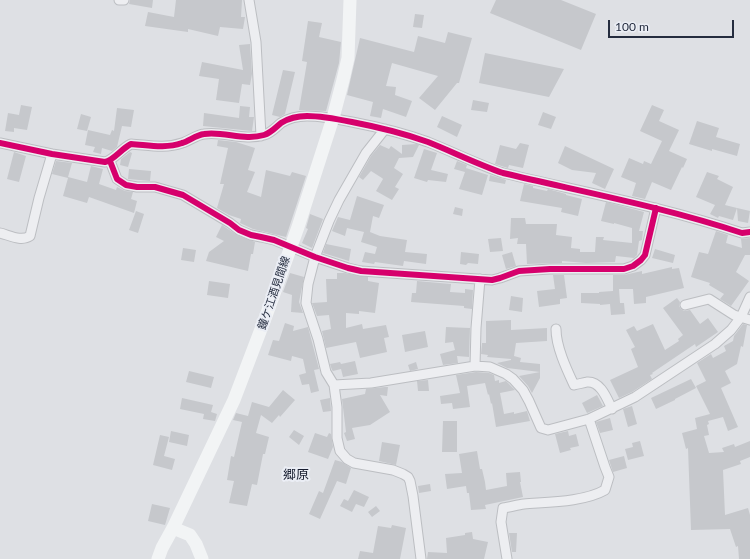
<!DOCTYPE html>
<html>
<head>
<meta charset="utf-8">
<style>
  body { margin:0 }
  #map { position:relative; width:750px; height:559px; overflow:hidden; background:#dee0e4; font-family:Lato,sans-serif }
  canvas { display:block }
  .scale { position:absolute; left:608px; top:20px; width:126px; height:18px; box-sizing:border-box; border:2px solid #242c3e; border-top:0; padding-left:5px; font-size:12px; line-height:14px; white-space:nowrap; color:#242c3e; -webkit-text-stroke:3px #ebeef5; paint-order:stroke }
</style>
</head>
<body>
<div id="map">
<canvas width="750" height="559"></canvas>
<div class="scale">100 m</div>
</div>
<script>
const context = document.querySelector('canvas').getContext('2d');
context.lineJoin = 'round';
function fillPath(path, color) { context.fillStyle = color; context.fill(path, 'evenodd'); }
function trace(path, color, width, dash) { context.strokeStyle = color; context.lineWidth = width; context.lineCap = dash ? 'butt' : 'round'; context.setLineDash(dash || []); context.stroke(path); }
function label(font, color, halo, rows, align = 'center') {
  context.font = font + ' Lato,"Noto Sans JP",sans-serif'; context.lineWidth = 4; context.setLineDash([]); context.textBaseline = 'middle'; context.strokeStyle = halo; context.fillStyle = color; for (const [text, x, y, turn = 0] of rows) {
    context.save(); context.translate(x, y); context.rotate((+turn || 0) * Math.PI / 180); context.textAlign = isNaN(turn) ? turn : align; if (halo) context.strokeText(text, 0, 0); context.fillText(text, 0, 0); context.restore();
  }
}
fillPath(new Path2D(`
  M 130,0 L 153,0 L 152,8 L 129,4 Z
  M 176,0 L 242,0 L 241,17 L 245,17 L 243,29 L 220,27 L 218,36 L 188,29 L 188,32 L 145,26 L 148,12 L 174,17 Z
  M 496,0 L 561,0 L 596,14 L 581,50 L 490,13 Z
  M 415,14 L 424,15 L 422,28 L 413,27 Z
  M 308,21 L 322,23 L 319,37 L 341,42 L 339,63 L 326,111 L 299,110 L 307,62 L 302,61 Z
  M 448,32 L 472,38 L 459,83 L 457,83 L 435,110 L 419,98 L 438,76 L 392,63 L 386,86 L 396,87 L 395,95 L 412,101 L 406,117 L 383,109 L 381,118 L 370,116 L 373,102 L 347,95 L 360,38 L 414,52 L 418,36 L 445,43 Z
  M 250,44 L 252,74 L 250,85 L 242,84 L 239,103 L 216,100 L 219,79 L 199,76 L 202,62 L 243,70 L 239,45 Z
  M 485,53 L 564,69 L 549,97 L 479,83 Z
  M 283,70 L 295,72 L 285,114 L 280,117 L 272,115 Z
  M 473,100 L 489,103 L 487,112 L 471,110 Z
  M 21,105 L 32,107 L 27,130 L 14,128 L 14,132 L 5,131 L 8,113 L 19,115 Z
  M 652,105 L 664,110 L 659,121 L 679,130 L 669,151 L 687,159 L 683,168 L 682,167 L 671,190 L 652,182 L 645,199 L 632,196 L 636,183 L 621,177 L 629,158 L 643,164 L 644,161 L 651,164 L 662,141 L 640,131 Z
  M 240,106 L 250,107 L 249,117 L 254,117 L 252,131 L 203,126 L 204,113 L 239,118 Z
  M 117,108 L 134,110 L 131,127 L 122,126 L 117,147 L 112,151 L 102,148 L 101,154 L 93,152 L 95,147 L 85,145 L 88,130 L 110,135 L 112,130 L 114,131 Z
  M 543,112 L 556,117 L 551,129 L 538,125 Z
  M 81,114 L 91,117 L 87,131 L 77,129 Z
  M 442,116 L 462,125 L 457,137 L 437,127 Z
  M 697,121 L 719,128 L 716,137 L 740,144 L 737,156 L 712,149 L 712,151 L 689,144 Z
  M 218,140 L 236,142 L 255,148 L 248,170 L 255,172 L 247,192 L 261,197 L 266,170 L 290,176 L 292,172 L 306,176 L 286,237 L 253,229 L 240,223 L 241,219 L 229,215 L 217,208 L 224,184 L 220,184 L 228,148 L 217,146 Z
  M 520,143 L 529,145 L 523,168 L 509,165 L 508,168 L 495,164 L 500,145 L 516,149 Z
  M 417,144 L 419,145 L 413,157 L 399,158 L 394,168 L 403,174 L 395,187 L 399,189 L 392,200 L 376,191 L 383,179 L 382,178 L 371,171 L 363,180 L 359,177 L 371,156 L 380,145 L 389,149 L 391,146 L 402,154 L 402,145 Z
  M 565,146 L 614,169 L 605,189 L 592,183 L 596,173 L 572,170 L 558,163 Z
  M 424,149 L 437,153 L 431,170 L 448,174 L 446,182 L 428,180 L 427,182 L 414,178 Z
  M 14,152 L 26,156 L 19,182 L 7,179 Z
  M 130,152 L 132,153 L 128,167 L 120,165 L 121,159 Z
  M 56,161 L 72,163 L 68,177 L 87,182 L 91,166 L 103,169 L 99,184 L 116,190 L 117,187 L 125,191 L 133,192 L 131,199 L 137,201 L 134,213 L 89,197 L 87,203 L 63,196 L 68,178 L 52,174 Z
  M 457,161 L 467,165 L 465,171 L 466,168 L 488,175 L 482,195 L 459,189 L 465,172 L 454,169 Z
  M 129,169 L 151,171 L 150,181 L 128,179 Z
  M 707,172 L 719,176 L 717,179 L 733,187 L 725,205 L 737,208 L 733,220 L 719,216 L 718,218 L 710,214 L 715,205 L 696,197 Z
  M 490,175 L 506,180 L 505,184 L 489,181 Z
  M 524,184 L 533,186 L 533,188 L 547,191 L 548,189 L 566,194 L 566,195 L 582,199 L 578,216 L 561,212 L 562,208 L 520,201 Z
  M 357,196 L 384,205 L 379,218 L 373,216 L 370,232 L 380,236 L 407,240 L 405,252 L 427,254 L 426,264 L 404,261 L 403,266 L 375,262 L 374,264 L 362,262 L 365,252 L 375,254 L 377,247 L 361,242 L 364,232 L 347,228 L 345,236 L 332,231 L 338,217 L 350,220 Z
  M 606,202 L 644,212 L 639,231 L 643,231 L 642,240 L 639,241 L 637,255 L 634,258 L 616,256 L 615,262 L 586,263 L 562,261 L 562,263 L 527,264 L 526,244 L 517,244 L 518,238 L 510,239 L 511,218 L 525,218 L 526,224 L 557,224 L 556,235 L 572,237 L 571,248 L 580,249 L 580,252 L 595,252 L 596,237 L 604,237 L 603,240 L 632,243 L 632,228 L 614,223 L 614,224 L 601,221 Z
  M 455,207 L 463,209 L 462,216 L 453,214 Z
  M 737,208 L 750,211 L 748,223 L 738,221 Z
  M 136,211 L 144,214 L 138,233 L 129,230 Z
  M 310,214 L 323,219 L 312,248 L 302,243 L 308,229 L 306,228 Z
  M 222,225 L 237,235 L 255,242 L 253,254 L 251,254 L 248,271 L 206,261 L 209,252 L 224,241 L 216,237 Z
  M 716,231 L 728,235 L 726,243 L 742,248 L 741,239 L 750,238 L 750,255 L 745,255 L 736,272 L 749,281 L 731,306 L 720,299 L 724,294 L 709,285 L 710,283 L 691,277 L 699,252 L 708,254 Z
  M 501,238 L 503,251 L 490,252 L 488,239 Z
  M 326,244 L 351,249 L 349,261 L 323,253 Z
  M 183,248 L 196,250 L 194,262 L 181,260 Z
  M 655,249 L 675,255 L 673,263 L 652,258 Z
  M 461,252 L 479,254 L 478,264 L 468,263 L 466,265 L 460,264 Z
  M 512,252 L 516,266 L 506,269 L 502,255 Z
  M 672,267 L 672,269 L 679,268 L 684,288 L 646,297 L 646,303 L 634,304 L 633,289 L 619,289 L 620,303 L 624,303 L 625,314 L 611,315 L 610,304 L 600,305 L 600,304 L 581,303 L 581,293 L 599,293 L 599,292 L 613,291 L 613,275 L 624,275 L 642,271 L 642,274 Z
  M 290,273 L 304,277 L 299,302 L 303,313 L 291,312 L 292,295 L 283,292 Z
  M 337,273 L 344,273 L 368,277 L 368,281 L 379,283 L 375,313 L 359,311 L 359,314 L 346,313 L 346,328 L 362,324 L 363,329 L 386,325 L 389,337 L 384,338 L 387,352 L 360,358 L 356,342 L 326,348 L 322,331 L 331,329 L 329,315 L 317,316 L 312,303 L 327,302 L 326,279 L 337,279 Z
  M 553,275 L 564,275 L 567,298 L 560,299 L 560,304 L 539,307 L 537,291 L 555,289 Z
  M 209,281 L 230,284 L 228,298 L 207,295 Z
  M 417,281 L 451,284 L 450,292 L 465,293 L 465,289 L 473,290 L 472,309 L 464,308 L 464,306 L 411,302 L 412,293 L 416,293 Z
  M 511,296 L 523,298 L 522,312 L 509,310 Z
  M 677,298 L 680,302 L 679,306 L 681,309 L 684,311 L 690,310 L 700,324 L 708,318 L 718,332 L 696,347 L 695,344 L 652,373 L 653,374 L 650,375 L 652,379 L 632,392 L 619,398 L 610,380 L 638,367 L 631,349 L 635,347 L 626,330 L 634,326 L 637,331 L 653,324 L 665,350 L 679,341 L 678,339 L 683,335 L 663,308 Z
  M 511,320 L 511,330 L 547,328 L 547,341 L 516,343 L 514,356 L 521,358 L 520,362 L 540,364 L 540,372 L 507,368 L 497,363 L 511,360 L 511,359 L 487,357 L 488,355 L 481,354 L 482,343 L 486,343 L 486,321 Z
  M 285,323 L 294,326 L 293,331 L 308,327 L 319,369 L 314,370 L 319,391 L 311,393 L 309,384 L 302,385 L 299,375 L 306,373 L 303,359 L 292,356 L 291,361 L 268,355 L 273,340 L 279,341 Z
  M 743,324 L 747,325 L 743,347 L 741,346 L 737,364 L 725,371 L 731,383 L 721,388 L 738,427 L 728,431 L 723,417 L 708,421 L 709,424 L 707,425 L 709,435 L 704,436 L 709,453 L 724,452 L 722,448 L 734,444 L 735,447 L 750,441 L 750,457 L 740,461 L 741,464 L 723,470 L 725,515 L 748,508 L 750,515 L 750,559 L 739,559 L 738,546 L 736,547 L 730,529 L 691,530 L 688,448 L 686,449 L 682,433 L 697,429 L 695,418 L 710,414 L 696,386 L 706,381 L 697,363 L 711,354 L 713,358 L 726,351 L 724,346 L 733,341 L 734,336 Z
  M 446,327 L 470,328 L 469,357 L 457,356 L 458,363 L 443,365 L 440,354 L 455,350 L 453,342 L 445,343 Z
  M 425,331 L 428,347 L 405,352 L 402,335 Z
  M 355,361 L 358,374 L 343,377 L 341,369 L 333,371 L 332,370 L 330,364 L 340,362 L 341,364 Z
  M 416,362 L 418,369 L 410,371 L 408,365 Z
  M 189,371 L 214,377 L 211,388 L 186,382 Z
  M 476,372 L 489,373 L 494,375 L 495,381 L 499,380 L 499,383 L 506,381 L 515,390 L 500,393 L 504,414 L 514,412 L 514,414 L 527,411 L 530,421 L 496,427 L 492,403 L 491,404 L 489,394 L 488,395 L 485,383 L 467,386 L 470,407 L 453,409 L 452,403 L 441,404 L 440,396 L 460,393 L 456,375 Z
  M 540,372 L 540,378 L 532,393 L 528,386 L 519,376 Z
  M 691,379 L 696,388 L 675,399 L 675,400 L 656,409 L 651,398 Z
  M 428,380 L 429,391 L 418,391 L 417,381 Z
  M 385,387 L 388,387 L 387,396 L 380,395 L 390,412 L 370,425 L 352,428 L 355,439 L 347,441 L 344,433 L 346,432 L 342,399 L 365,394 L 366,389 Z
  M 283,390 L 295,400 L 280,417 L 279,415 L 272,423 L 261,415 L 256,433 L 269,437 L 265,454 L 263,454 L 257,485 L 252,484 L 247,506 L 229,503 L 234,481 L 227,480 L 231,456 L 234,457 L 242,422 L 233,420 L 236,413 L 248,416 L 252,402 L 269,407 Z
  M 597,395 L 603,406 L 587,413 L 582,403 Z
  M 182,398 L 213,405 L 211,412 L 217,414 L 215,421 L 203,419 L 204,414 L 180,409 Z
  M 330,398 L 331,411 L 323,412 L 320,400 Z
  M 632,406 L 637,424 L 628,427 L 623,409 Z
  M 610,418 L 613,430 L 600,433 L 596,422 Z
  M 443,421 L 457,421 L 457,452 L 442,452 Z
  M 294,430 L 304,436 L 299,445 L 289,437 Z
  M 171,431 L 189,435 L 187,446 L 169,442 Z
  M 568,431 L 569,436 L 576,434 L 579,446 L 570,448 L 571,450 L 560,453 L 555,434 Z
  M 315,433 L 327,437 L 329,433 L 331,434 L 333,447 L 328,459 L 308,452 Z
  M 160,435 L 169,437 L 164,456 L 175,459 L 172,470 L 153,465 Z
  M 640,441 L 644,456 L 628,460 L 625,449 L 633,447 L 632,443 Z
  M 382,442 L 400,445 L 396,465 L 379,461 Z
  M 477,451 L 480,469 L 482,469 L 485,482 L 486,490 L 507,486 L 506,473 L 520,472 L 521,482 L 520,482 L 523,497 L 485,505 L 486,509 L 471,510 L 469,493 L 467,493 L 466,486 L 447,489 L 445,474 L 462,473 L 459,454 Z
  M 624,456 L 627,468 L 613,472 L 609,460 Z
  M 335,460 L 342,462 L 351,468 L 346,484 L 337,481 L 320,519 L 309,514 L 319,491 L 323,493 Z
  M 430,484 L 431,491 L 419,493 L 418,486 Z
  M 354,490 L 369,497 L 364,507 L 356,504 L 352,512 L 340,506 L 344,499 L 348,501 Z
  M 152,504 L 170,508 L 165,525 L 148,521 Z
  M 376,506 L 380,511 L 372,517 L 368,512 Z
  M 392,525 L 406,528 L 400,559 L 358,559 L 360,551 L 373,553 L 378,526 L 391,528 Z
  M 472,532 L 473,539 L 488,542 L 484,559 L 427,559 L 428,552 L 447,553 L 446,538 L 465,535 L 465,533 Z
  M 509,533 L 517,533 L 516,552 L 512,552 Z`), '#c6c8cc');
const minor = new Path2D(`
  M 119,0 L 124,0
  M 249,0 L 256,42 L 261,136
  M 385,129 L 366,153 L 339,200 L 329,221 L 315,257 L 308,284 L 306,303 L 318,339 L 326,372 L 334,385 L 337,407 L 337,438 L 340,451 L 347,459 L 354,463 L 393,470 L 403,474 L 408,477 L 410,481 L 413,496 L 421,559
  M 0,143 L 52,154 L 105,162 C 114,160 121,149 131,144 C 148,145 165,149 182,143 C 189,141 196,135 204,134 C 224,131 244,141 264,135 C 271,133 275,128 281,123 C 289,118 298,116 307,116 C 322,116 337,119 352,122 C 378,127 403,133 428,142 C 453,152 477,164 503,173 C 583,192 664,207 742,233 L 750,232
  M 110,161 L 117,179 L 126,185 L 137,187 L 155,187 L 183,195 L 230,223 L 239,230 L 251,235 L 261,237 L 274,240 L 315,257 L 348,268 L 361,271 L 492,280 L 500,278 L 519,271 L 550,269 L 624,269 L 633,266 L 641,260 L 645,255 L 656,208
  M 0,233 C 9,235 21,242 30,236 L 39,198 L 52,154
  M 685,305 L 709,299 L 734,315 L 750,320
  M 556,329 C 556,347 567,370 574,385 C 578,384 583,383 587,382 C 601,381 607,399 612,409
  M 475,366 L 476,328 L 480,279
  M 334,385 L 371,383 L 475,366 L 490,367 L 506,374 L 513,379 L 523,390 L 529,401 L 541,428 L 548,430 L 589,419 L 635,397 L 715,344 L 731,330 L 741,317 L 750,297
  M 507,559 L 501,522 L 503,508 C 510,507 517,505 524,504 C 548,502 584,502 605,490 L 609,477 L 605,467 L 589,419`);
trace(minor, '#bcbec2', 11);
trace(minor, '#edeef1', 9);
trace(new Path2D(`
  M 173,528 L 190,535 L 196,544 L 202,559
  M 158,559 L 162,548 L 173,528 L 234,400 L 266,316 L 298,227 L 333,118 L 343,80 L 348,58 L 350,0`), '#f2f4f5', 13);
trace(new Path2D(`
  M 0,143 L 52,154 L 105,162 C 114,160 121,149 131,144 C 148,145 165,149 182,143 C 189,141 196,135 204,134 C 224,131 244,141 264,135 C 271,133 275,128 281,123 C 289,118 298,116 307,116 C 322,116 337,119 352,122 C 378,127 403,133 428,142 C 453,152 477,164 503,173 C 583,192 664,207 742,233 L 750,232
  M 110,161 L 117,179 L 126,185 L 137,187 L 155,187 L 183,195 L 230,223 L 239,230 L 251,235 L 261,237 L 274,240 L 315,257 L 348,268 L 361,271 L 492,280 L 500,278 L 519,271 L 550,269 L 624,269 L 633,266 L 641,260 L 645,255 L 656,208`), '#d6006c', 6);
label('11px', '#242c3e', '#ebeef5', [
  ["鐘ケ江酒見間線",274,293,-71]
]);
label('13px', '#171d2f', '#ebeef5', [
  ["郷原",296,475]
]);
</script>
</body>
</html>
